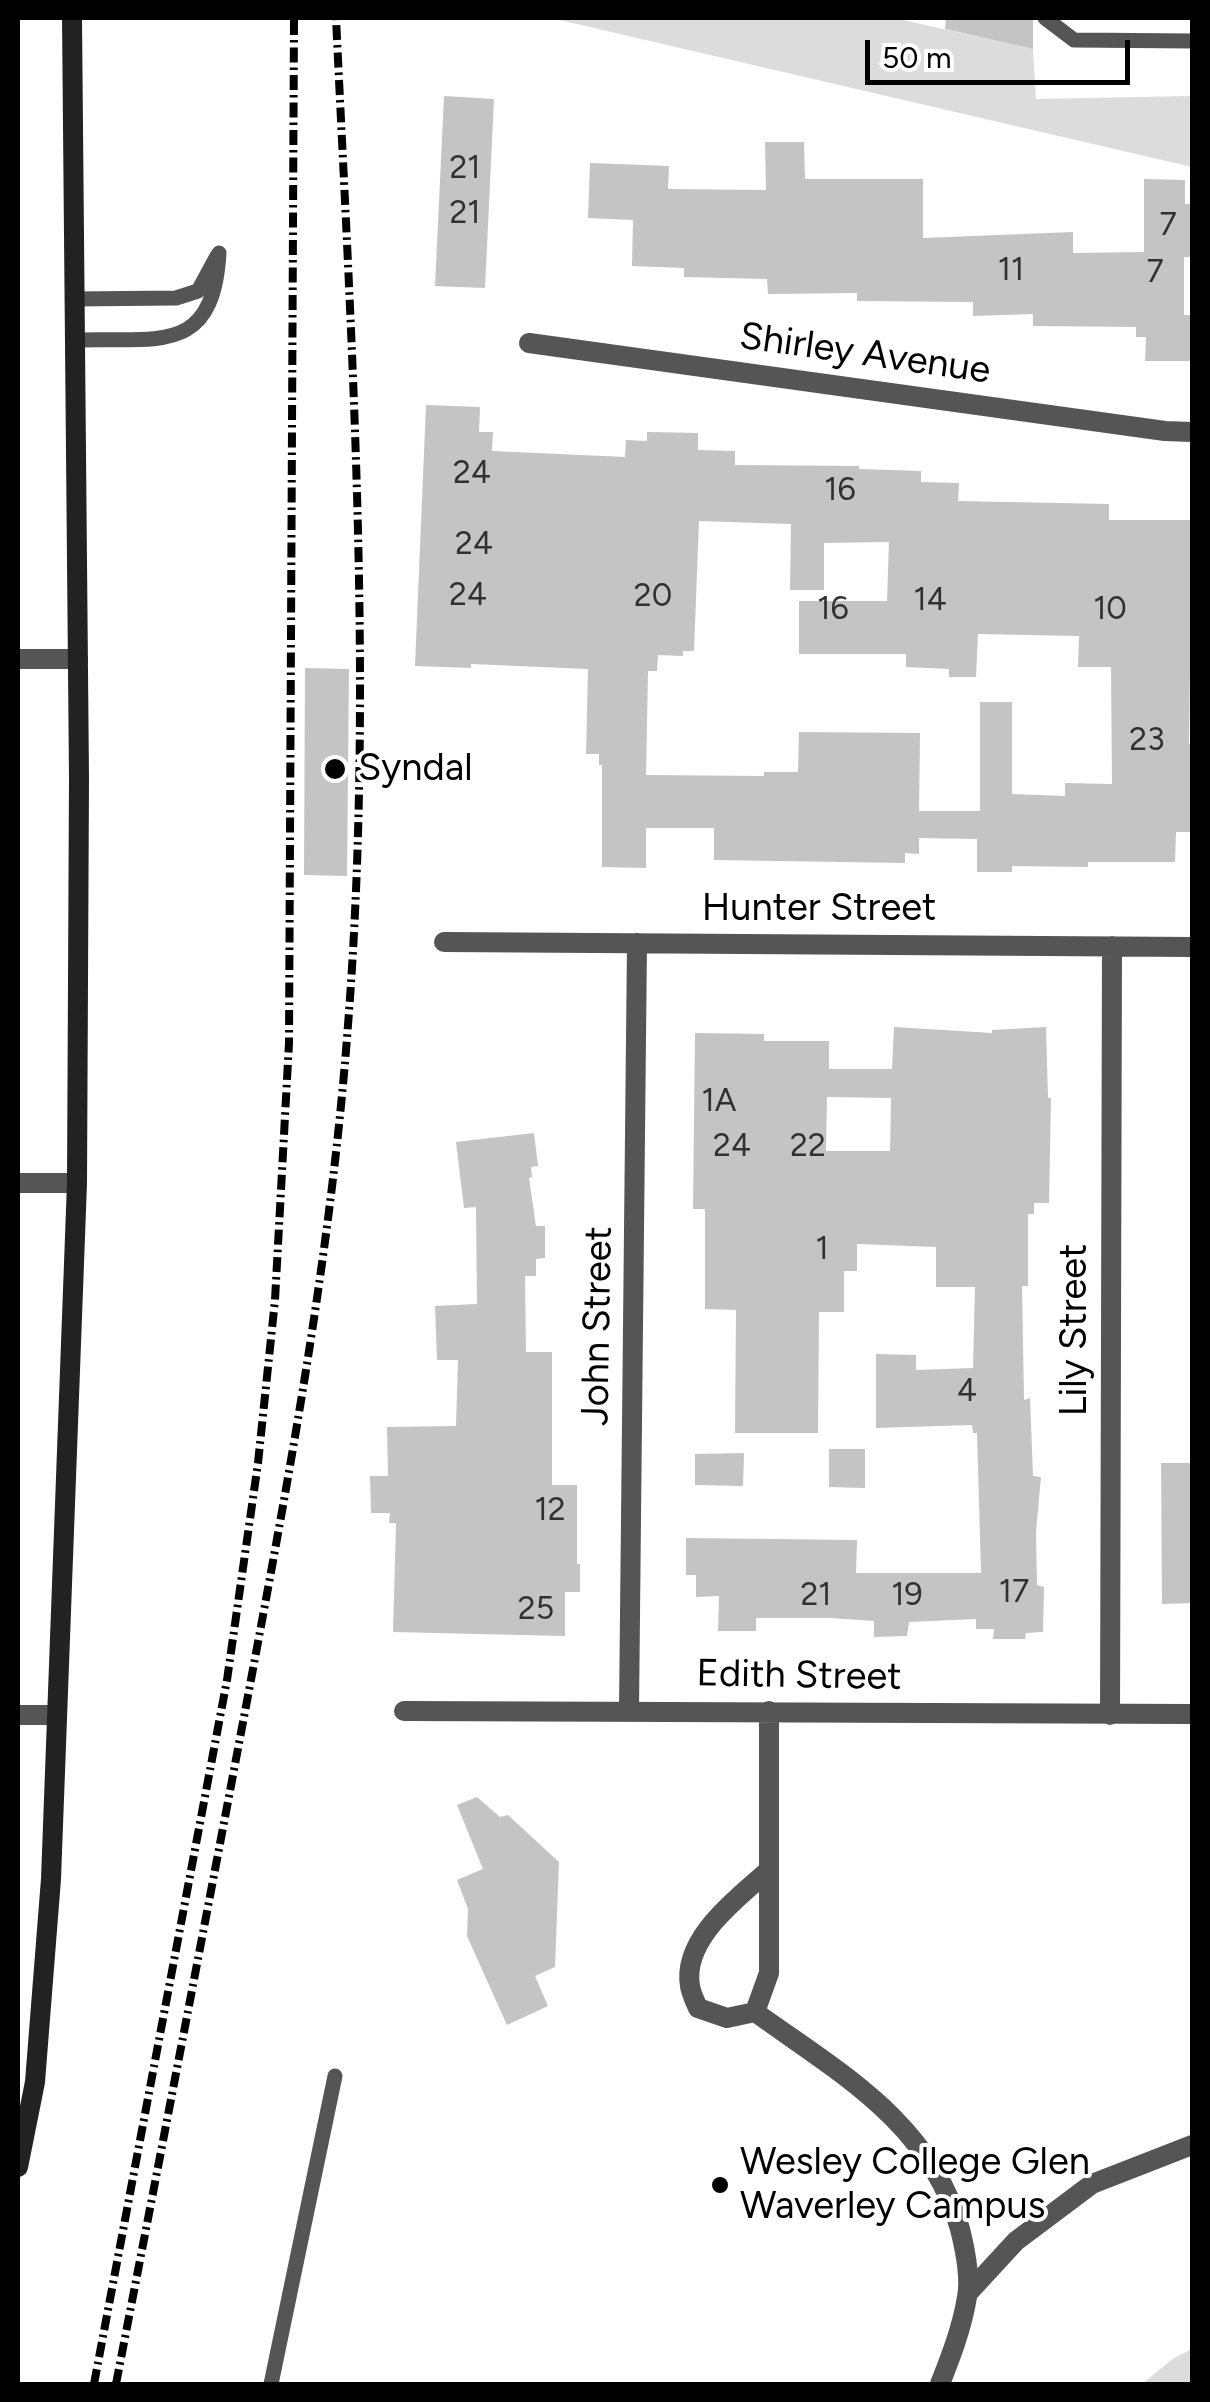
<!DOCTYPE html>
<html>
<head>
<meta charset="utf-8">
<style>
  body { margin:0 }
  #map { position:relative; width:1210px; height:2402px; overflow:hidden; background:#fff; font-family:Figtree,sans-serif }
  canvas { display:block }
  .frame { position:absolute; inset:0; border:20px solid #000; pointer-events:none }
  .scale { position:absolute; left:865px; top:40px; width:265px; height:45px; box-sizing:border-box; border:5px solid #000; border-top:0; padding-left:12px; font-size:30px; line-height:35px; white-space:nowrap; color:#000; -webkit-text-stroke:8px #fff; paint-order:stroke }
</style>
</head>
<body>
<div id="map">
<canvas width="1210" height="2402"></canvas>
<div class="frame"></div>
<div class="scale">50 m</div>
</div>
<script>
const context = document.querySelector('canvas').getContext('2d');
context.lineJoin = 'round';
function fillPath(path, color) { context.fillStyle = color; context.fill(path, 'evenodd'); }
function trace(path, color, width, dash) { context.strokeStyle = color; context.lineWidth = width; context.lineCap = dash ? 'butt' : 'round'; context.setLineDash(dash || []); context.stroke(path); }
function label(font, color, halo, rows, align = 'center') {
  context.font = font + ' Figtree,sans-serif'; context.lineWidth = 8; context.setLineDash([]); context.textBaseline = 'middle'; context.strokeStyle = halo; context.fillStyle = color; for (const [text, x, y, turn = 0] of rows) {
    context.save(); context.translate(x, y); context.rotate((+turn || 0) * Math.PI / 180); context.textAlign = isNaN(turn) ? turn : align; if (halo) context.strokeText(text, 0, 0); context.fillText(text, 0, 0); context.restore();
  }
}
fillPath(new Path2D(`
  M 551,18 L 894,18 L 1033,49 L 1036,99 L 1192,96 L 1192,167 Z
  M 1192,2349 L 1192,2384 L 1142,2384 L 1174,2358 Z`), '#dcdcdc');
fillPath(new Path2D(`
  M 946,18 L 1033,18 L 1033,49 L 945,29 Z
  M 444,96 L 494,99 L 485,288 L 435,286 Z
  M 765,142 L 804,142 L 805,179 L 923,179 L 923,238 L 1073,232 L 1073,253 L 1144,252 L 1144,179 L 1185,180 L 1185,204 L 1192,204 L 1192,257 L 1184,257 L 1184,315 L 1192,315 L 1192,361 L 1145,361 L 1146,337 L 1136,337 L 1136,327 L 1033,326 L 1033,314 L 973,316 L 973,302 L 857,301 L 857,293 L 768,294 L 767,279 L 684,277 L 684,268 L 632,266 L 633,220 L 588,218 L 590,163 L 669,166 L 668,189 L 766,190 Z
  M 426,405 L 480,407 L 479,432 L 493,432 L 492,451 L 625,457 L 626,440 L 647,441 L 647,432 L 698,433 L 698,450 L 735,451 L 735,465 L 859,466 L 859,469 L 921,471 L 921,482 L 959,483 L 958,501 L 1109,504 L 1109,520 L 1192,520 L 1189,744 L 1192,744 L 1192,813 L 1190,832 L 1176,832 L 1175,862 L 1088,862 L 1088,867 L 1012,866 L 1012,872 L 977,872 L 977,839 L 919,838 L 919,854 L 905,853 L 905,863 L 714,860 L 714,828 L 646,828 L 646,868 L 602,867 L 602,765 L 599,765 L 599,754 L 586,754 L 588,669 L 471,664 L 471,668 L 415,666 ZM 699,521 L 791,524 L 790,590 L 824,590 L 824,543 L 889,542 L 887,601 L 799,601 L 799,654 L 906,654 L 906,667 L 949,669 L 949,677 L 976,677 L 978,634 L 1079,636 L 1078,667 L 1111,667 L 1112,784 L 1065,783 L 1065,796 L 1012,794 L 1012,702 L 980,702 L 980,811 L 919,811 L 920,733 L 799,732 L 798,772 L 764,772 L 764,776 L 646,775 L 648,671 L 657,671 L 658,655 L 683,656 L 683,651 L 694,651 Z
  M 305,668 L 349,669 L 347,876 L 304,875 Z
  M 894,1027 L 992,1033 L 992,1030 L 1046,1027 L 1048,1098 L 1051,1098 L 1049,1203 L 1034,1203 L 1034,1214 L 1028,1214 L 1028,1286 L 1022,1286 L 1024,1400 L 1030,1398 L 1033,1476 L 1041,1477 L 1036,1532 L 1037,1585 L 1044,1587 L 1043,1632 L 1026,1633 L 1025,1639 L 993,1639 L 994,1629 L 976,1629 L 976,1619 L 909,1622 L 907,1636 L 874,1637 L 874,1621 L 830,1618 L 756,1618 L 756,1631 L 718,1631 L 719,1596 L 696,1597 L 696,1575 L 686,1575 L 686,1538 L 857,1540 L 856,1573 L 981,1573 L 977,1433 L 973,1433 L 972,1425 L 876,1428 L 876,1354 L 916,1355 L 916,1370 L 973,1368 L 975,1287 L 936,1287 L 936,1247 L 857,1244 L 857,1271 L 844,1271 L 844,1312 L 819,1312 L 818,1433 L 735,1433 L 736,1310 L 705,1309 L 705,1209 L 693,1209 L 695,1033 L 764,1034 L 764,1041 L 829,1041 L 829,1069 L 892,1069 ZM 827,1097 L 891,1098 L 890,1151 L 826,1151 Z
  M 534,1133 L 538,1166 L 531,1167 L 532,1177 L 529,1178 L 536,1226 L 545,1226 L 545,1258 L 536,1259 L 536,1276 L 525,1276 L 526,1352 L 552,1352 L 552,1485 L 577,1485 L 577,1564 L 580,1564 L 580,1592 L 565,1592 L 565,1636 L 393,1632 L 396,1523 L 389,1523 L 390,1513 L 371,1513 L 370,1476 L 388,1476 L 387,1427 L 456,1426 L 458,1360 L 437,1360 L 435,1306 L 477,1304 L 476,1207 L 464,1208 L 456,1142 Z
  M 829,1449 L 865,1449 L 865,1488 L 829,1487 Z
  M 744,1453 L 743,1486 L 695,1485 L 695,1454 Z
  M 1161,1463 L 1192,1463 L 1192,1603 L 1162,1604 Z
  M 477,1797 L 500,1817 L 508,1815 L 559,1862 L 555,1967 L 535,1976 L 548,2006 L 507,2025 L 467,1936 L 468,1909 L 457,1880 L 483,1869 L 457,1805 Z`), '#c4c4c4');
trace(new Path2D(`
  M 1045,18 L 1074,40 L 1192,41
  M 74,299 L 176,298 L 198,291 L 217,256
  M 75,340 C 157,337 213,357 219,253
  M 271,2384 L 335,2076`), '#555', 15);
trace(new Path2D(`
  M 529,343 L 1165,431 L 1192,432
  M 18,659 L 78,659
  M 444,942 L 1192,947
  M 18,1183 L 77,1183
  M 629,1710 L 637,943
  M 404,1711 L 1192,1714
  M 18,1715 L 57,1715
  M 1110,1715 L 1112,946
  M 769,1870 C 738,1898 682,1938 690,1986 C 691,1993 695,2001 698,2008 L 727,2018 L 755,2012 C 838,2072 930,2122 960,2229 C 965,2249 971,2276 967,2297 C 962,2328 951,2356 940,2384
  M 755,2012 L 769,1973 L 769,1711
  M 968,2293 L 1016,2241 L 1092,2184 L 1192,2145`), '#555', 20);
trace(new Path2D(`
  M 18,2167 L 35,2082 L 51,1879 L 77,1183 L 79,778 L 72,18`), '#222', 20);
trace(new Path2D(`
  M 94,2384 L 227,1680 L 258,1463 L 275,1300 L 289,1043 L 294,18
  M 116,2384 C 160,2157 204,1929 247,1701 C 289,1477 331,1253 348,1025 C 374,690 352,353 336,18`), '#000', 8, [15, 5, 2.5, 5]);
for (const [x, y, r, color] of [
  [335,769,12,"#000"],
  [720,2185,10,"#000"]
]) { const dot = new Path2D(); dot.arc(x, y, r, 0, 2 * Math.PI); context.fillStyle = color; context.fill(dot); trace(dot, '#fff', 4); }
label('32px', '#313131', null, [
  ["21",465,169],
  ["21",465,214],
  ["7",1168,226],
  ["11",1011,271],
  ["7",1155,273],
  ["24",472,474],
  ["16",840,491],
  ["24",474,545],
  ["24",468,596],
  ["20",653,597],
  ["14",930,601],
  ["16",833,610],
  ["10",1110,610],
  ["23",1147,741],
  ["1A",719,1102],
  ["24",732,1147],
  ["22",808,1147],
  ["1",822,1250],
  ["4",967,1392],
  ["12",550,1511],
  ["17",1014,1593],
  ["21",816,1596],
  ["19",907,1596],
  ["25",536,1610]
]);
label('38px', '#000', '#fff', [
  ["Shirley Avenue",865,354,8],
  ["Hunter Street",819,909],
  ["John Street",598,1326,-89],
  ["Lily Street",1075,1330,-90],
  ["Edith Street",799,1676,1]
]);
label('38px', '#000', '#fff', [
  ["Syndal",358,769],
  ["Wesley College Glen",740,2163],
  ["Waverley Campus",740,2207]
], 'left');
</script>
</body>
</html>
